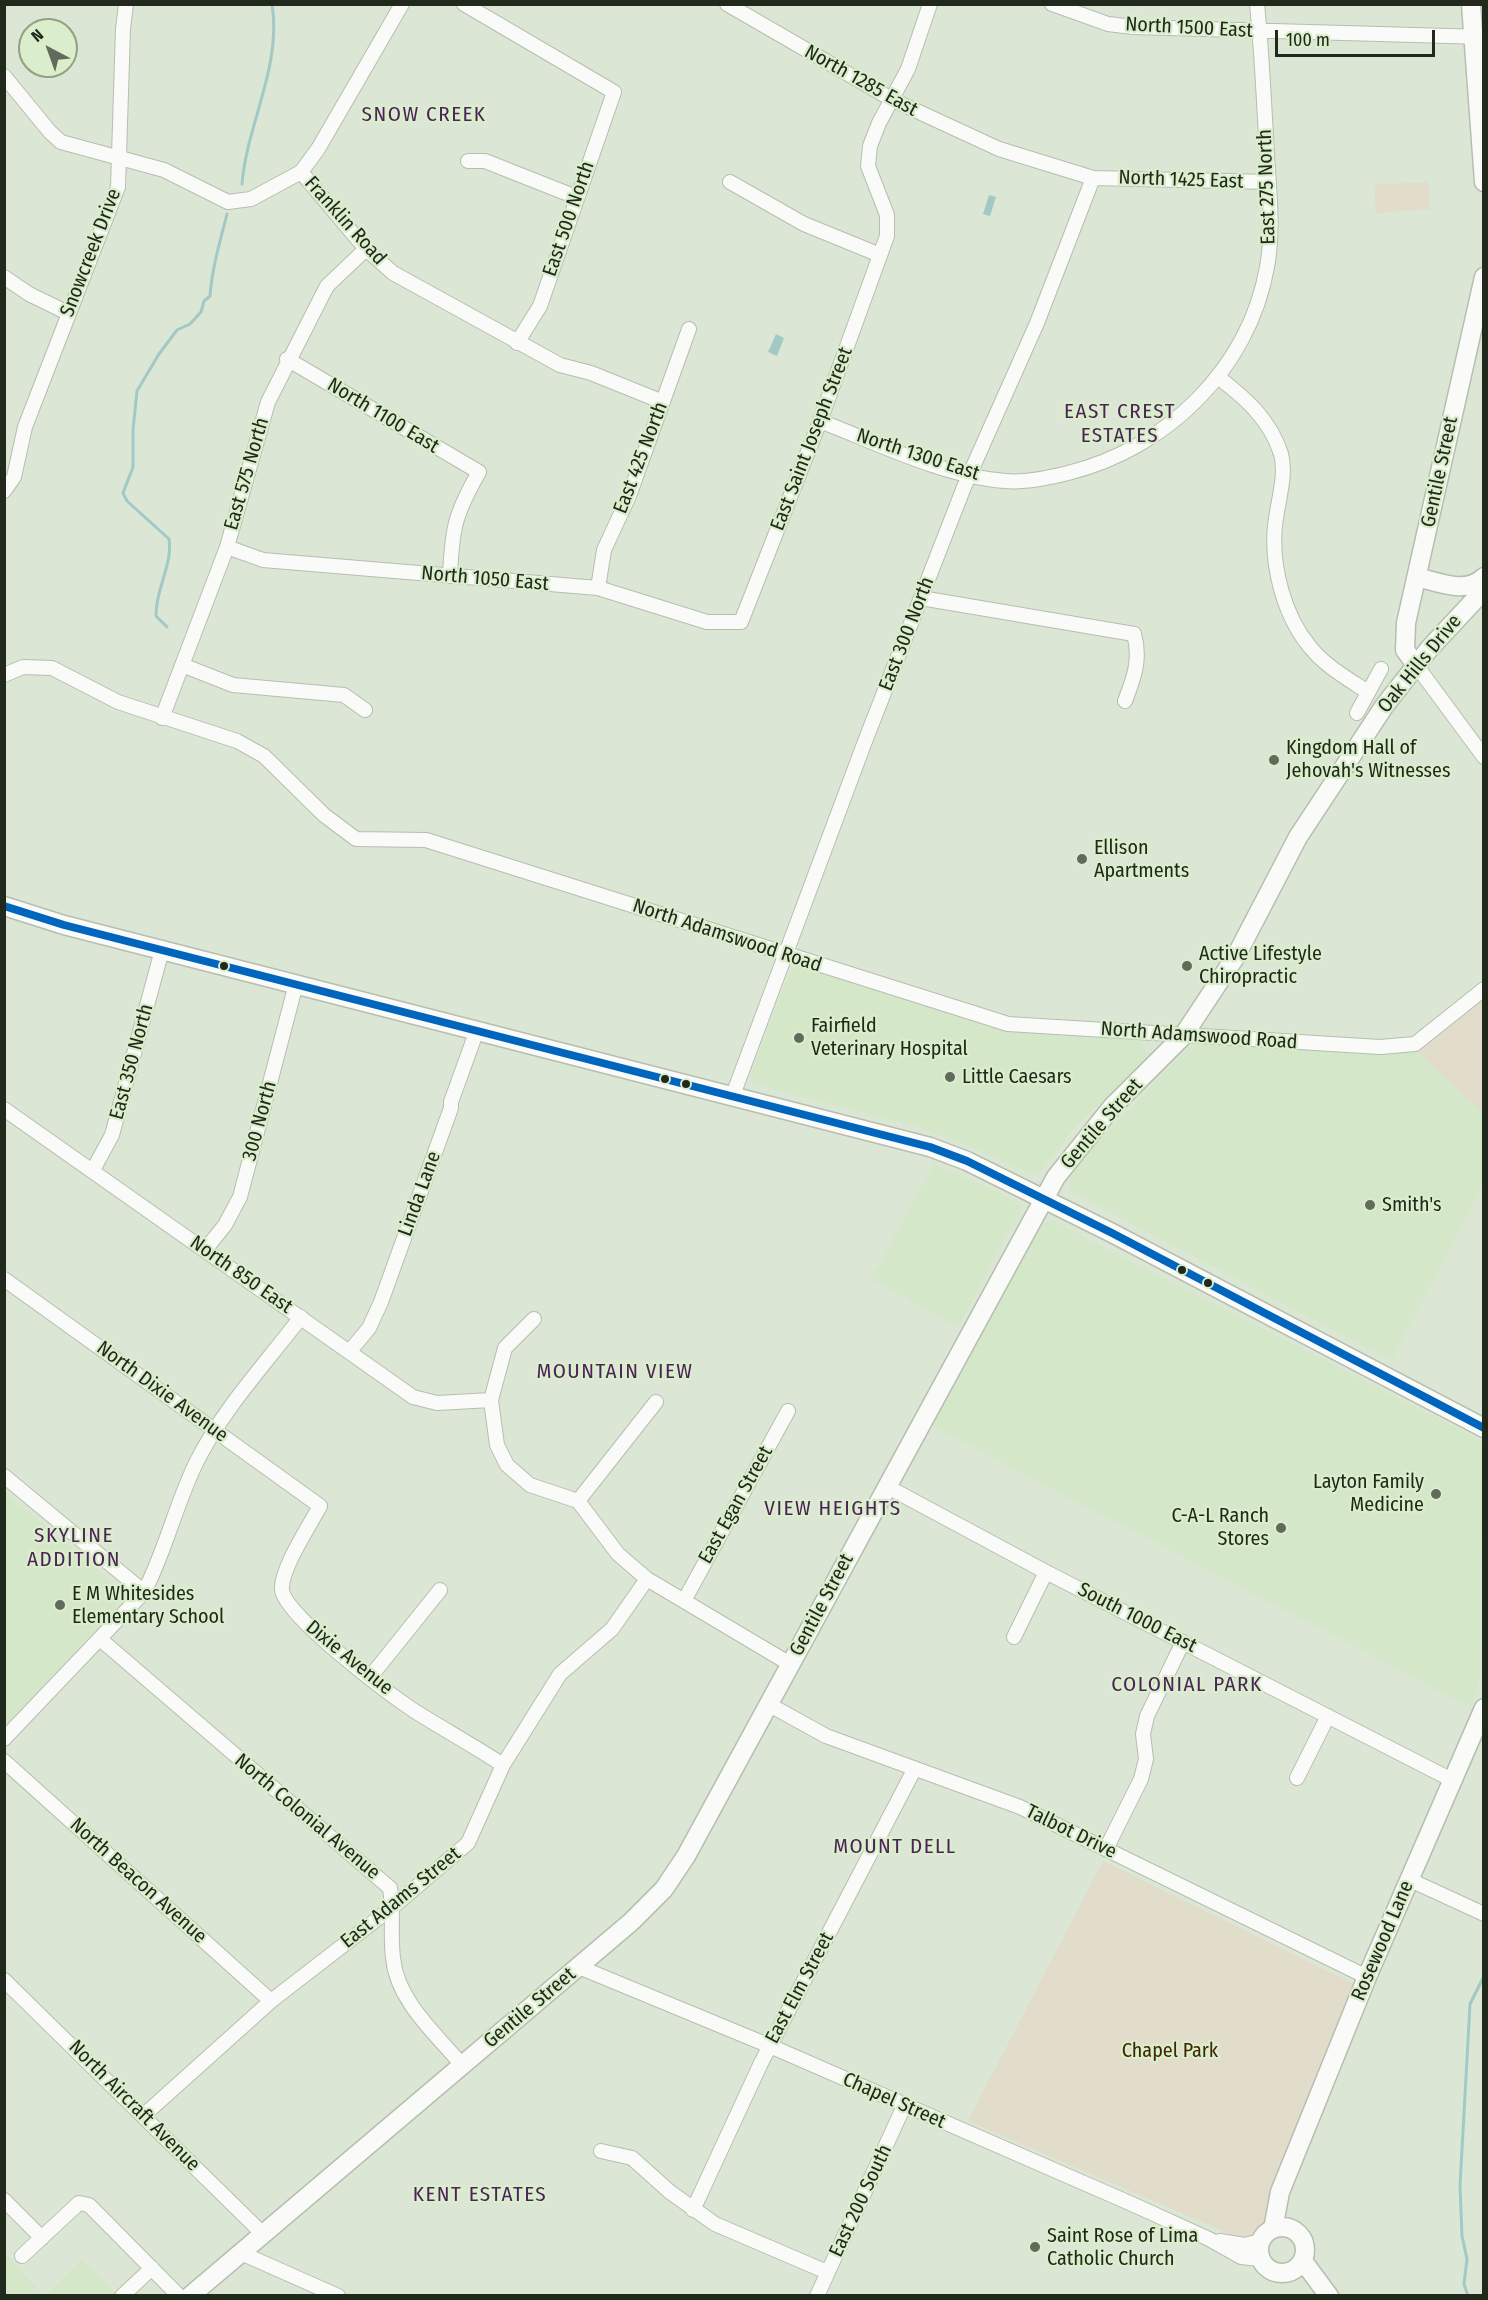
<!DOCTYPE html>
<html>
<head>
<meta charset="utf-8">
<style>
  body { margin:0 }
  #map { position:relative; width:1488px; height:2300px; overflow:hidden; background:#dbe6d4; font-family:"Fira Sans Condensed",sans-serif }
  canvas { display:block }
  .frame { position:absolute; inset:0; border:6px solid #21281c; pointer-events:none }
  .north { position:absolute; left:18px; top:18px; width:60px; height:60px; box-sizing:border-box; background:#daeecc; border:2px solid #909f86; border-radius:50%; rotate:319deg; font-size:16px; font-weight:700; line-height:24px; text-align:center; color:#21281c }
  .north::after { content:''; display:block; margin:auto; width:21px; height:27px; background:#626a5c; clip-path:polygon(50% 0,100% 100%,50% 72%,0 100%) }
  .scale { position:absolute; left:1275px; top:30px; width:160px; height:27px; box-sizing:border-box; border:3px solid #21281c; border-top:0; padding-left:8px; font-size:18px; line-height:21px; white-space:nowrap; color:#21281c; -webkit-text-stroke:4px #daeecc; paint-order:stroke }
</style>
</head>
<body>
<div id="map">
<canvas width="1488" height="2300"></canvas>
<div class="frame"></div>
<div class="north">N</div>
<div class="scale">100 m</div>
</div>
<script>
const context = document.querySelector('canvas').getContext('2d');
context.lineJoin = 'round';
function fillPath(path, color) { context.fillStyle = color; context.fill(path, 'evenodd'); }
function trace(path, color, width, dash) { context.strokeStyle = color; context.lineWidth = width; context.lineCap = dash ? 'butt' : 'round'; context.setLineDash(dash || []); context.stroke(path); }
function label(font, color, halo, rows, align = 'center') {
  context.font = font + ' "Fira Sans Condensed",sans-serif'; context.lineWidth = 4.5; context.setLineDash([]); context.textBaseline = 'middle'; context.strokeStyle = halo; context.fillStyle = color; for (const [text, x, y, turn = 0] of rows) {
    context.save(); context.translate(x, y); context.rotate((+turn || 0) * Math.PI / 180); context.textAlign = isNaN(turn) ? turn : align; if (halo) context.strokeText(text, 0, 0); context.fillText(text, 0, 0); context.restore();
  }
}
fillPath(new Path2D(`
  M 797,966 L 1021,1033 L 1136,1039 L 1143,1045 L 1147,1054 L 1142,1063 L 1073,1129 L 1042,1171 L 1032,1175 L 976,1149 L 916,1126 L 754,1084 L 751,1074 L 790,972 Z
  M 1197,1044 L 1377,1054 L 1417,1051 L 1483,1113 L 1483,1184 L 1392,1361 L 1070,1191 L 1070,1178 L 1092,1148 L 1188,1049 Z
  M 934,1164 L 996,1191 L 1022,1207 L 958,1327 L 871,1279 Z
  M 1051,1220 L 1483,1442 L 1480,1678 L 1471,1707 L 932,1426 L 1042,1224 Z
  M 5,1492 L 108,1579 L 117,1589 L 118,1600 L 114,1610 L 5,1726 Z
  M 4,2253 L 5,2253 L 43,2295 L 5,2295 Z
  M 82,2260 L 117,2295 L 46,2296 Z`), '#d4e7c8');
fillPath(new Path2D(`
  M 1428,182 L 1430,209 L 1376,213 L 1374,185 Z
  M 1483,996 L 1483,1113 L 1417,1051 Z
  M 1103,1861 L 1354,1984 L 1277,2190 L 1271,2227 L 1263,2235 L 1244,2240 L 968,2121 Z`), '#e2dcca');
fillPath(new Path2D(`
  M 989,195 L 996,197 L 990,216 L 983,214 Z
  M 776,334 L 784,338 L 777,356 L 768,352 Z`), '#a2c9c6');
trace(new Path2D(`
  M 242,184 C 247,123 282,67 272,4
  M 167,627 L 156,616 C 155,590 173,565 169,539 L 127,501 L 123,493 L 133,467 L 133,430 L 137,391 L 159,354 L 177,330 L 190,324 L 201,312 L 204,301 L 210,296 C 212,268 220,242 227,214
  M 1468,2296 L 1464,2284 L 1467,2259 L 1462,2236 L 1460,2186 L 1470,2004 L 1484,1976`), '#a2c9c6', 3);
const street = new Path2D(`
  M 464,4 L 614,92 L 540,306 L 517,343
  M 727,4 L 893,100 L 999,149 L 1093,178 L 1269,182
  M 1052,4 L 1108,24 L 1133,27 L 1484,37
  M 4,76 L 50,132 L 61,142 L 164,170 L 228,202 L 251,199 L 301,172 L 318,149 L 402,4
  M 468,161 L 485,161 L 576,197
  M 301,172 L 366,249 L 393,273 L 560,365 L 591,373 L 663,402
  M 730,182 L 804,224 L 880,255
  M 4,277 L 29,294 L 68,313
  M 287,359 L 479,472 C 455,514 452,528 450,576
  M 1218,377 C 1245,398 1270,419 1281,454 C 1287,475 1277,504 1275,526 C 1271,566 1284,616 1310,647 C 1325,666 1348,679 1368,692
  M 820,421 C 877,443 943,476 1005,481 C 1025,483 1048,478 1068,473 C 1166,449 1249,369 1267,267 C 1274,229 1269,192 1267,154 C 1264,104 1262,54 1257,4
  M 4,491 L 14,477 L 25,427 L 118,187 L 123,29 L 126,4
  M 227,547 L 263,560 L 598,588 L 707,622 L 741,622 L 820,421 L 887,236 L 887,215 L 868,166 L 870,146 L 879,123 L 908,69 L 930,4
  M 598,588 L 604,550 L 629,496 L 689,329
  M 921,598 L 1134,634 C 1141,659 1134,678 1125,701
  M 182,665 L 233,685 L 344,695 L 365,710
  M 1416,665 L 1484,757
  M 4,675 L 23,667 L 52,668 L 118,702 L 237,741 L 264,756 L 324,815 L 356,839 L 426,840 L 1008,1024 L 1380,1047 L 1415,1044 L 1484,989
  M 1357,713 L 1381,669
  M 162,718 L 227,547 L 268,402 L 327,286 L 366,249
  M 733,1095 L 864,744 L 964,487 L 1037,323 L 1093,178
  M 4,1109 L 413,1397 L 437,1403 L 491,1400
  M 93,1170 L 112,1135 L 162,950
  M 205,1250 L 225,1225 L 240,1197 L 296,984
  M 4,1279 L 320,1506 C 310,1525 280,1570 282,1590 C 285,1616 388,1693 413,1710 C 443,1729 474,1746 503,1765
  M 534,1319 L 505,1348 L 491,1400 L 497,1445 L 507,1465 L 530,1485 L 578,1501 L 618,1554 L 647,1579 L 790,1664
  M 350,1351 L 369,1328 L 381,1302 L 451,1108 L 451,1102 L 477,1030
  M 4,1476 L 144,1592
  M 886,1486 L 1046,1572 L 1454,1781
  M 578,1501 L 656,1402
  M 685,1599 L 788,1411
  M 1014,1637 L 1046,1572
  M 100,1639 L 390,1888 C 394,1912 390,1934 393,1958 C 397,2001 436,2034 462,2065
  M 371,1676 L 440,1590
  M 768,1704 L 826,1736 L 1020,1807 L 1367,1977
  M 4,1739 L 144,1592 C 166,1550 176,1503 197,1461 C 223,1409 266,1363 301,1317
  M 4,1761 L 271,2001
  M 1297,1778 L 1328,1716
  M 1106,1849 L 1141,1779 L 1146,1759 L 1143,1734 L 1147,1716 L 1183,1642
  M 1408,1879 L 1484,1914
  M 579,1967 L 770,2046 L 1132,2204 L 1209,2239 L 1241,2257 L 1260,2259
  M 4,1980 L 263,2234
  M 144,2115 L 271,2001 L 394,1906 L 468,1843 L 503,1765 L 560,1674 L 612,1629 L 647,1579
  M 601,2151 L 632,2158 L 670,2192 L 715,2224 L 827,2272
  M 4,2200 L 42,2238
  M 693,2210 L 761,2063 L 914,1770
  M 1220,2241 L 1244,2245 L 1261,2241
  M 241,2253 L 338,2296
  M 22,2256 L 79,2203 L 89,2205 L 179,2296
  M 122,2296 L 152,2268
  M 817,2296 L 904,2106`);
const secondary = new Path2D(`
  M 1471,4 L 1484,182
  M 1417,577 C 1438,582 1466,595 1484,577
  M 1416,665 L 1405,650 L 1406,623 L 1484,277
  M 4,906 L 64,925 L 930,1147 L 967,1161 L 1112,1233 L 1484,1428
  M1259 2250a23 23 0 1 1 46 0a23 23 0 1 1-46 0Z
  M 1273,2229 L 1280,2192 L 1367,1977 L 1484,1708
  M 1303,2261 L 1329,2296
  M 190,2296 L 631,1922 L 664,1889 L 686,1856 L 1056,1177 L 1112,1107 L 1183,1036 L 1236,956 L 1298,837 L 1385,705 L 1429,649 L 1484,590`);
trace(street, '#b6beb0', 16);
trace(secondary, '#b6beb0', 21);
trace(street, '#fafbf9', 14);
trace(secondary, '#fafbf9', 18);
trace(new Path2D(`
  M 4,906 L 64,925 L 930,1147 L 967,1161 L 1112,1233 L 1484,1428`), '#0065bd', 8);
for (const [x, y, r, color] of [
  [1274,760,6,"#626a5c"],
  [1082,859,6,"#626a5c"],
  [224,966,5,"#21281c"],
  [1187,966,6,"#626a5c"],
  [799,1038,6,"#626a5c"],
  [950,1077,6,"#626a5c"],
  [665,1079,5,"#21281c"],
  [686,1084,5,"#21281c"],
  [1370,1205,6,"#626a5c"],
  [1182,1270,5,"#21281c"],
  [1208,1283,5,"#21281c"],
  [1436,1494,6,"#626a5c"],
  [1281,1528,6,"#626a5c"],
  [60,1605,6,"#626a5c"],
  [1035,2247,6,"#626a5c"]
]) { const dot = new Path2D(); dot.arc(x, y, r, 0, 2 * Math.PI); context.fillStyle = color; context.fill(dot); trace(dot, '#daeecc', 2); }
label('20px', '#21281c', '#daeecc', [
  ["North 1500 East",1189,28,3],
  ["North 1285 East",861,81,29],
  ["North 1425 East",1181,180,2],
  ["East 275 North",1267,187,-92],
  ["East 500 North",569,219,-71],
  ["Franklin Road",345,221,48],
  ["Snowcreek Drive",91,253,-69],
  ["North 1100 East",383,416,31],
  ["East Saint Joseph Street",812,439,-69],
  ["North 1300 East",918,455,18],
  ["East 425 North",641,458,-69],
  ["Gentile Street",1440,472,-78],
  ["East 575 North",247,474,-74],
  ["North 1050 East",485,579,5],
  ["East 300 North",907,634,-69],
  ["Oak Hills Drive",1420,664,-51],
  ["North Adamswood Road",727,936,18],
  ["North Adamswood Road",1199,1036,4],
  ["East 350 North",132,1062,-75],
  ["300 North",260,1121,-75],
  ["Gentile Street",1102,1124,-49],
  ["Linda Lane",420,1194,-70],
  ["North 850 East",241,1275,35],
  ["North Dixie Avenue",162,1392,36],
  ["East Egan Street",736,1505,-61],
  ["Gentile Street",822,1605,-62],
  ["South 1000 East",1137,1618,27],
  ["Dixie Avenue",349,1658,39],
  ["North Colonial Avenue",307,1817,40],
  ["Talbot Drive",1071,1832,26],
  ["North Beacon Avenue",138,1881,42],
  ["East Adams Street",401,1898,-39],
  ["Rosewood Lane",1383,1941,-67],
  ["East Elm Street",800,1988,-62],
  ["Gentile Street",530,2008,-40],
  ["Chapel Street",894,2101,24],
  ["North Aircraft Avenue",134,2106,45],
  ["East 200 South",861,2201,-65]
]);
label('20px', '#21281c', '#daeecc', [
  ["Kingdom Hall of",1286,748],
  ["Jehovah's Witnesses",1286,771],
  ["Ellison",1094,848],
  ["Apartments",1094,871],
  ["Active Lifestyle",1199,954],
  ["Chiropractic",1199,977],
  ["Fairfield",811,1026],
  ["Veterinary Hospital",811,1049],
  ["Little Caesars",962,1077],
  ["Smith's",1382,1205],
  ["Layton Family",1424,1482,"right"],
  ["Medicine",1424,1505,"right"],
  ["C-A-L Ranch",1269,1516,"right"],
  ["Stores",1269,1539,"right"],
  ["E M Whitesides",72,1594],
  ["Elementary School",72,1617],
  ["Saint Rose of Lima",1047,2236],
  ["Catholic Church",1047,2259]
], 'left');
label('20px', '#422200', '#daeecc', [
  ["Chapel Park",1170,2051]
]);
context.letterSpacing = '1.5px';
label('21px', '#4c2358', '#daeecc', [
  ["SNOW CREEK",424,115],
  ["EAST CREST",1120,412],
  ["ESTATES",1120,436],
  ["MOUNTAIN VIEW",615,1372],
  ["VIEW HEIGHTS",833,1509],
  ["SKYLINE",74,1536],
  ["ADDITION",74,1560],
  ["COLONIAL PARK",1187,1685],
  ["MOUNT DELL",895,1847],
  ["KENT ESTATES",480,2195]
]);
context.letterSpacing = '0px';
</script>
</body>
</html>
